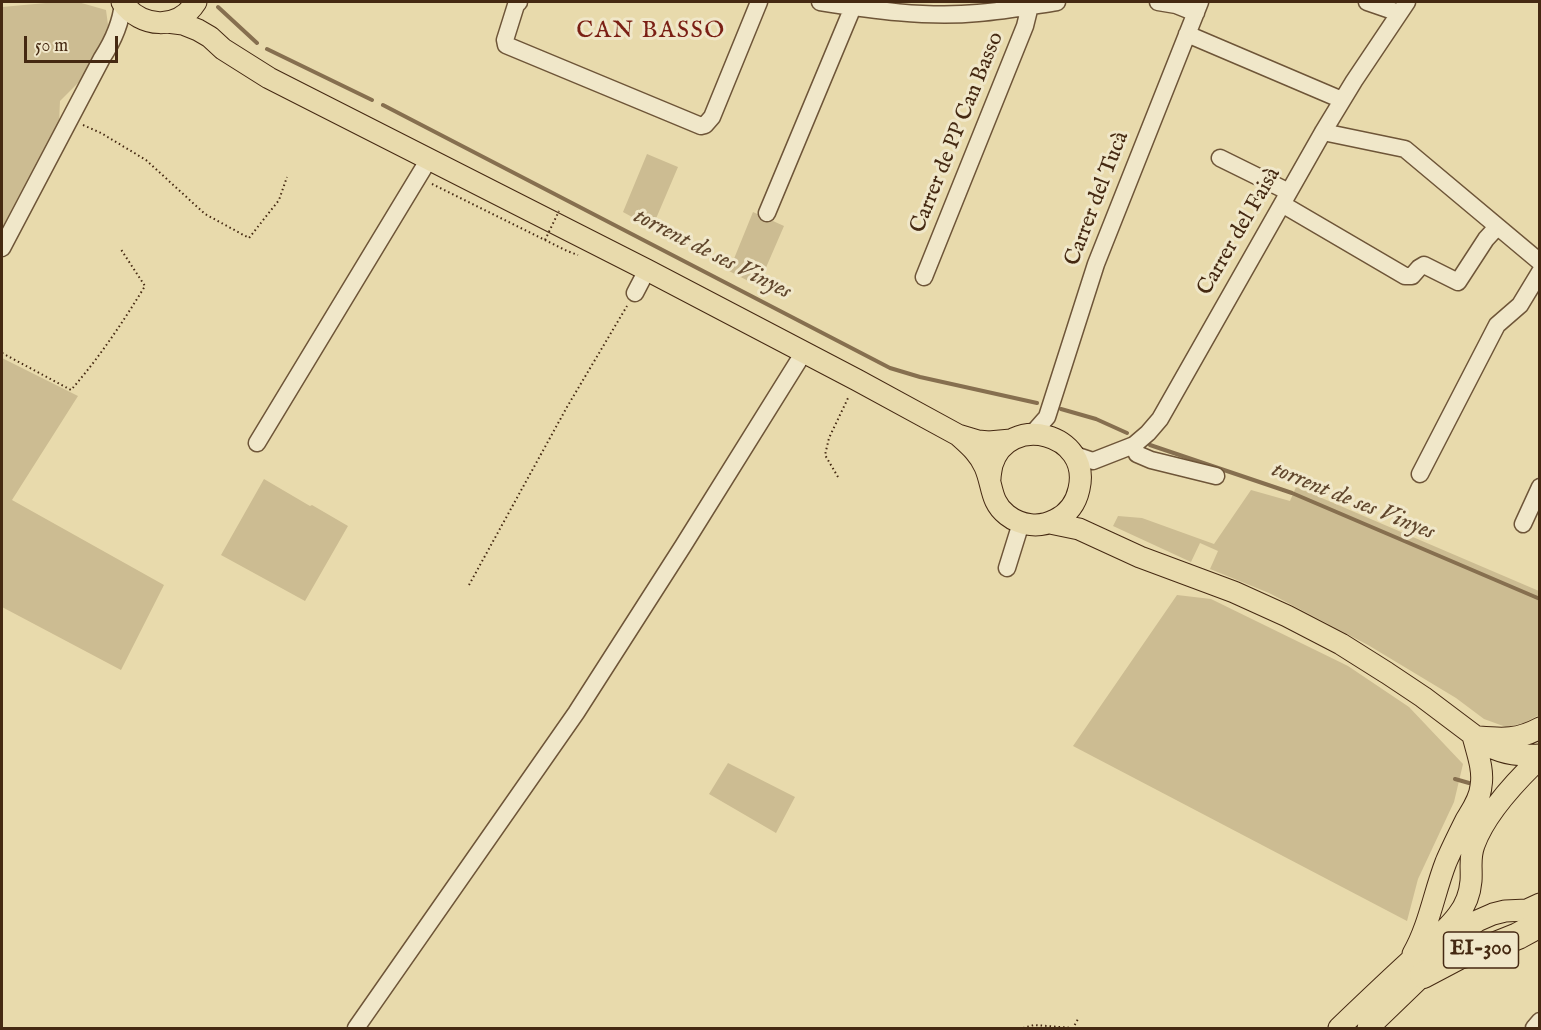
<!DOCTYPE html>
<html>
<head>
<meta charset="utf-8">
<style>
  body { margin:0 }
  #map { position:relative; width:1541px; height:1030px; overflow:hidden; background:#e8daac; font-family:"IM FELL English",serif }
  canvas { display:block }
  .frame { position:absolute; inset:0; border:3px solid #452912; pointer-events:none }
  .scale { position:absolute; left:24px; top:36px; width:94px; height:27px; box-sizing:border-box; border:3px solid #452912; border-top:0; padding-left:8px; font-size:18px; line-height:21px; white-space:nowrap; color:#452912; -webkit-text-stroke:4px #f0e7c9; paint-order:stroke }
</style>
</head>
<body>
<div id="map">
<canvas width="1541" height="1030"></canvas>
<div class="frame"></div>
<div class="scale">50 m</div>
</div>
<script>
const context = document.querySelector('canvas').getContext('2d');
context.lineJoin = 'round';
function fillPath(path, color) { context.fillStyle = color; context.fill(path, 'evenodd'); }
function trace(path, color, width, dash) { context.strokeStyle = color; context.lineWidth = width; context.lineCap = dash ? 'butt' : 'round'; context.setLineDash(dash || []); context.stroke(path); }
function label(font, color, halo, rows, align = 'center') {
  context.font = font + ' "IM FELL English",serif'; context.lineWidth = 6; context.setLineDash([]); context.textBaseline = 'middle'; context.strokeStyle = halo; context.fillStyle = color; for (const [text, x, y, turn = 0] of rows) {
    context.save(); context.translate(x, y); context.rotate((+turn || 0) * Math.PI / 180); context.textAlign = isNaN(turn) ? turn : align; if (halo) context.strokeText(text, 0, 0); context.fillText(text, 0, 0); context.restore();
  }
}
fillPath(new Path2D(`
  M 57,2 L 78,2 L 106,10 L 109,32 L 79,82 L 60,101 L 59,124 L 2,232 L 2,7 Z
  M 647,154 L 678,167 L 652,228 L 623,212 Z
  M 753,212 L 784,226 L 758,286 L 729,271 Z
  M 2,358 L 78,396 L 12,500 L 164,585 L 121,670 L 2,607 Z
  M 264,479 L 310,506 L 312,505 L 348,526 L 305,601 L 221,555 Z
  M 1296,487 L 1539,591 L 1539,715 L 1524,723 L 1506,727 L 1484,719 L 1456,698 L 1368,645 L 1269,593 L 1210,569 L 1218,551 L 1200,543 L 1191,562 L 1113,526 L 1118,516 L 1142,518 L 1214,544 L 1251,490 L 1290,501 Z
  M 1177,595 L 1211,599 L 1348,666 L 1409,707 L 1463,764 L 1454,802 L 1418,879 L 1407,921 L 1073,746 Z
  M 728,763 L 795,797 L 776,833 L 709,794 Z`), '#ccbc92');
trace(new Path2D(`
  M 218,7 L 257,43
  M 267,49 L 372,100
  M 383,105 L 890,368 L 920,377 L 1037,403
  M 1061,409 L 1096,419 L 1127,433
  M 1150,445 L 1292,493 L 1540,599
  M 1455,779 L 1469,783`), '#866f4f', 4);
const minor = new Path2D(`
  M 519,2 L 516,5 L 505,40 L 506,45 L 701,126 L 705,125 L 712,117 L 759,2
  M 820,2 C 872,10 926,18 978,13 C 1004,11 1031,6 1057,2
  M 1158,2 L 1176,5 L 1196,13
  M 1367,2 L 1399,13
  M 1187,34 L 1342,100
  M 1323,132 L 1405,149 L 1540,262
  M 1220,158 L 1289,192
  M 1282,204 L 1405,276 L 1412,276 L 1419,268 L 1424,265 L 1458,282 L 1486,239 L 1497,227
  M 767,213 L 853,7
  M 2,248 L 102,58 C 113,41 121,24 123,3
  M 924,277 L 1025,26 L 1030,6
  M 635,293 L 647,270
  M 1032,434 L 1047,417 L 1096,264 L 1200,2
  M 257,443 L 429,159
  M 1134,445 L 1137,454 L 1151,460 L 1216,476
  M 1072,454 L 1093,461 L 1134,445 L 1148,433 L 1160,419 L 1323,132 L 1354,81 L 1407,2
  M 1420,474 L 1497,325 L 1520,305 L 1540,272
  M 1523,524 L 1540,487
  M 1007,568 L 1021,523
  M 356,1028 L 576,713 L 683,546 L 804,352
  M 1534,1028 L 1540,1021`);
const major = new Path2D(`
  M 122,2 C 141,28 178,31 196,2
  M 167,22 L 183,24 L 198,30 L 210,37 L 223,49 L 269,78 L 647,270 L 857,380 L 958,435 L 978,441 L 989,442 L 1011,440
  M 958,435 C 969,445 979,453 985,467 C 993,485 990,502 1007,515 C 1021,526 1040,528 1055,520 C 1068,514 1076,503 1079,489 C 1092,433 1008,412 992,465 C 991,470 990,475 990,479
  M 1050,523 L 1079,529 L 1140,557 L 1234,592 L 1287,616 L 1341,644 L 1387,673 L 1423,697 L 1488,746 C 1505,754 1520,756 1540,755
  M 1479,737 C 1503,739 1518,740 1540,728
  M 1413,954 C 1429,926 1434,893 1446,862 C 1452,848 1459,834 1466,820 C 1472,810 1480,799 1481,786 C 1484,770 1477,752 1473,736
  M 1339,1028 C 1362,1006 1385,984 1409,962 C 1425,947 1445,933 1458,915 C 1465,906 1470,893 1471,881 C 1472,868 1469,858 1474,845 C 1485,814 1516,781 1540,758
  M 1368,1028 L 1423,975 L 1465,930 L 1477,921 L 1493,914 L 1505,911 L 1527,910 L 1540,904`);
const highway = new Path2D(`
  M 1423,975 L 1459,956 L 1493,946 L 1518,936 L 1540,924`);
trace(minor, '#6e5538', 19);
trace(major, '#452912', 23);
trace(highway, '#452912', 28);
trace(new Path2D(`
  M 83,125 L 101,133 L 146,160 L 205,214 L 249,238 L 279,200 L 287,177
  M 432,184 L 567,251 L 578,255
  M 2,353 L 71,390 C 99,358 123,322 145,286 L 120,248
  M 838,477 L 825,455 L 829,438 L 849,396
  M 469,585 L 567,407 L 627,306
  M 1023,1028 L 1034,1025 L 1073,1028 L 1078,1019`), '#452912', 2, [1.5, 3]);
trace(minor, '#f0e7c9', 16);
trace(major, '#e8daac', 21);
trace(highway, '#e8daac', 26);
trace(new Path2D(`
  M 545,240 L 559,211`), '#452912', 2, [1.5, 3]);
for (const [x, y, w] of [
  [1481,950,75]
]) { const box = new Path2D(); box.roundRect(x - w / 2, y - 18, w, 36, 4.5); context.fillStyle = '#f0e7c9'; context.fill(box); trace(box, '#452912', 1.5); }
label('bold 21px', '#452912', null, [
  ["EI-300",1481,950]
]);
label('22px', '#452912', '#f0e7c9', [
  ["Carrer de PP Can Basso",958,133,-68],
  ["Carrer del Tucà",1098,199,-69],
  ["Carrer del Faisà",1240,232,-60]
]);
context.letterSpacing = '1.5px';
label('24px', '#7a1f14', '#f0e7c9', [
  ["CAN BASSO",651,32]
]);
context.letterSpacing = '0px';
label('italic 24px', '#60462c', '#f0e7c9', [
  ["torrent de ses Vinyes",712,255,27],
  ["torrent de ses Vinyes",1353,502,22]
]);
</script>
</body>
</html>
